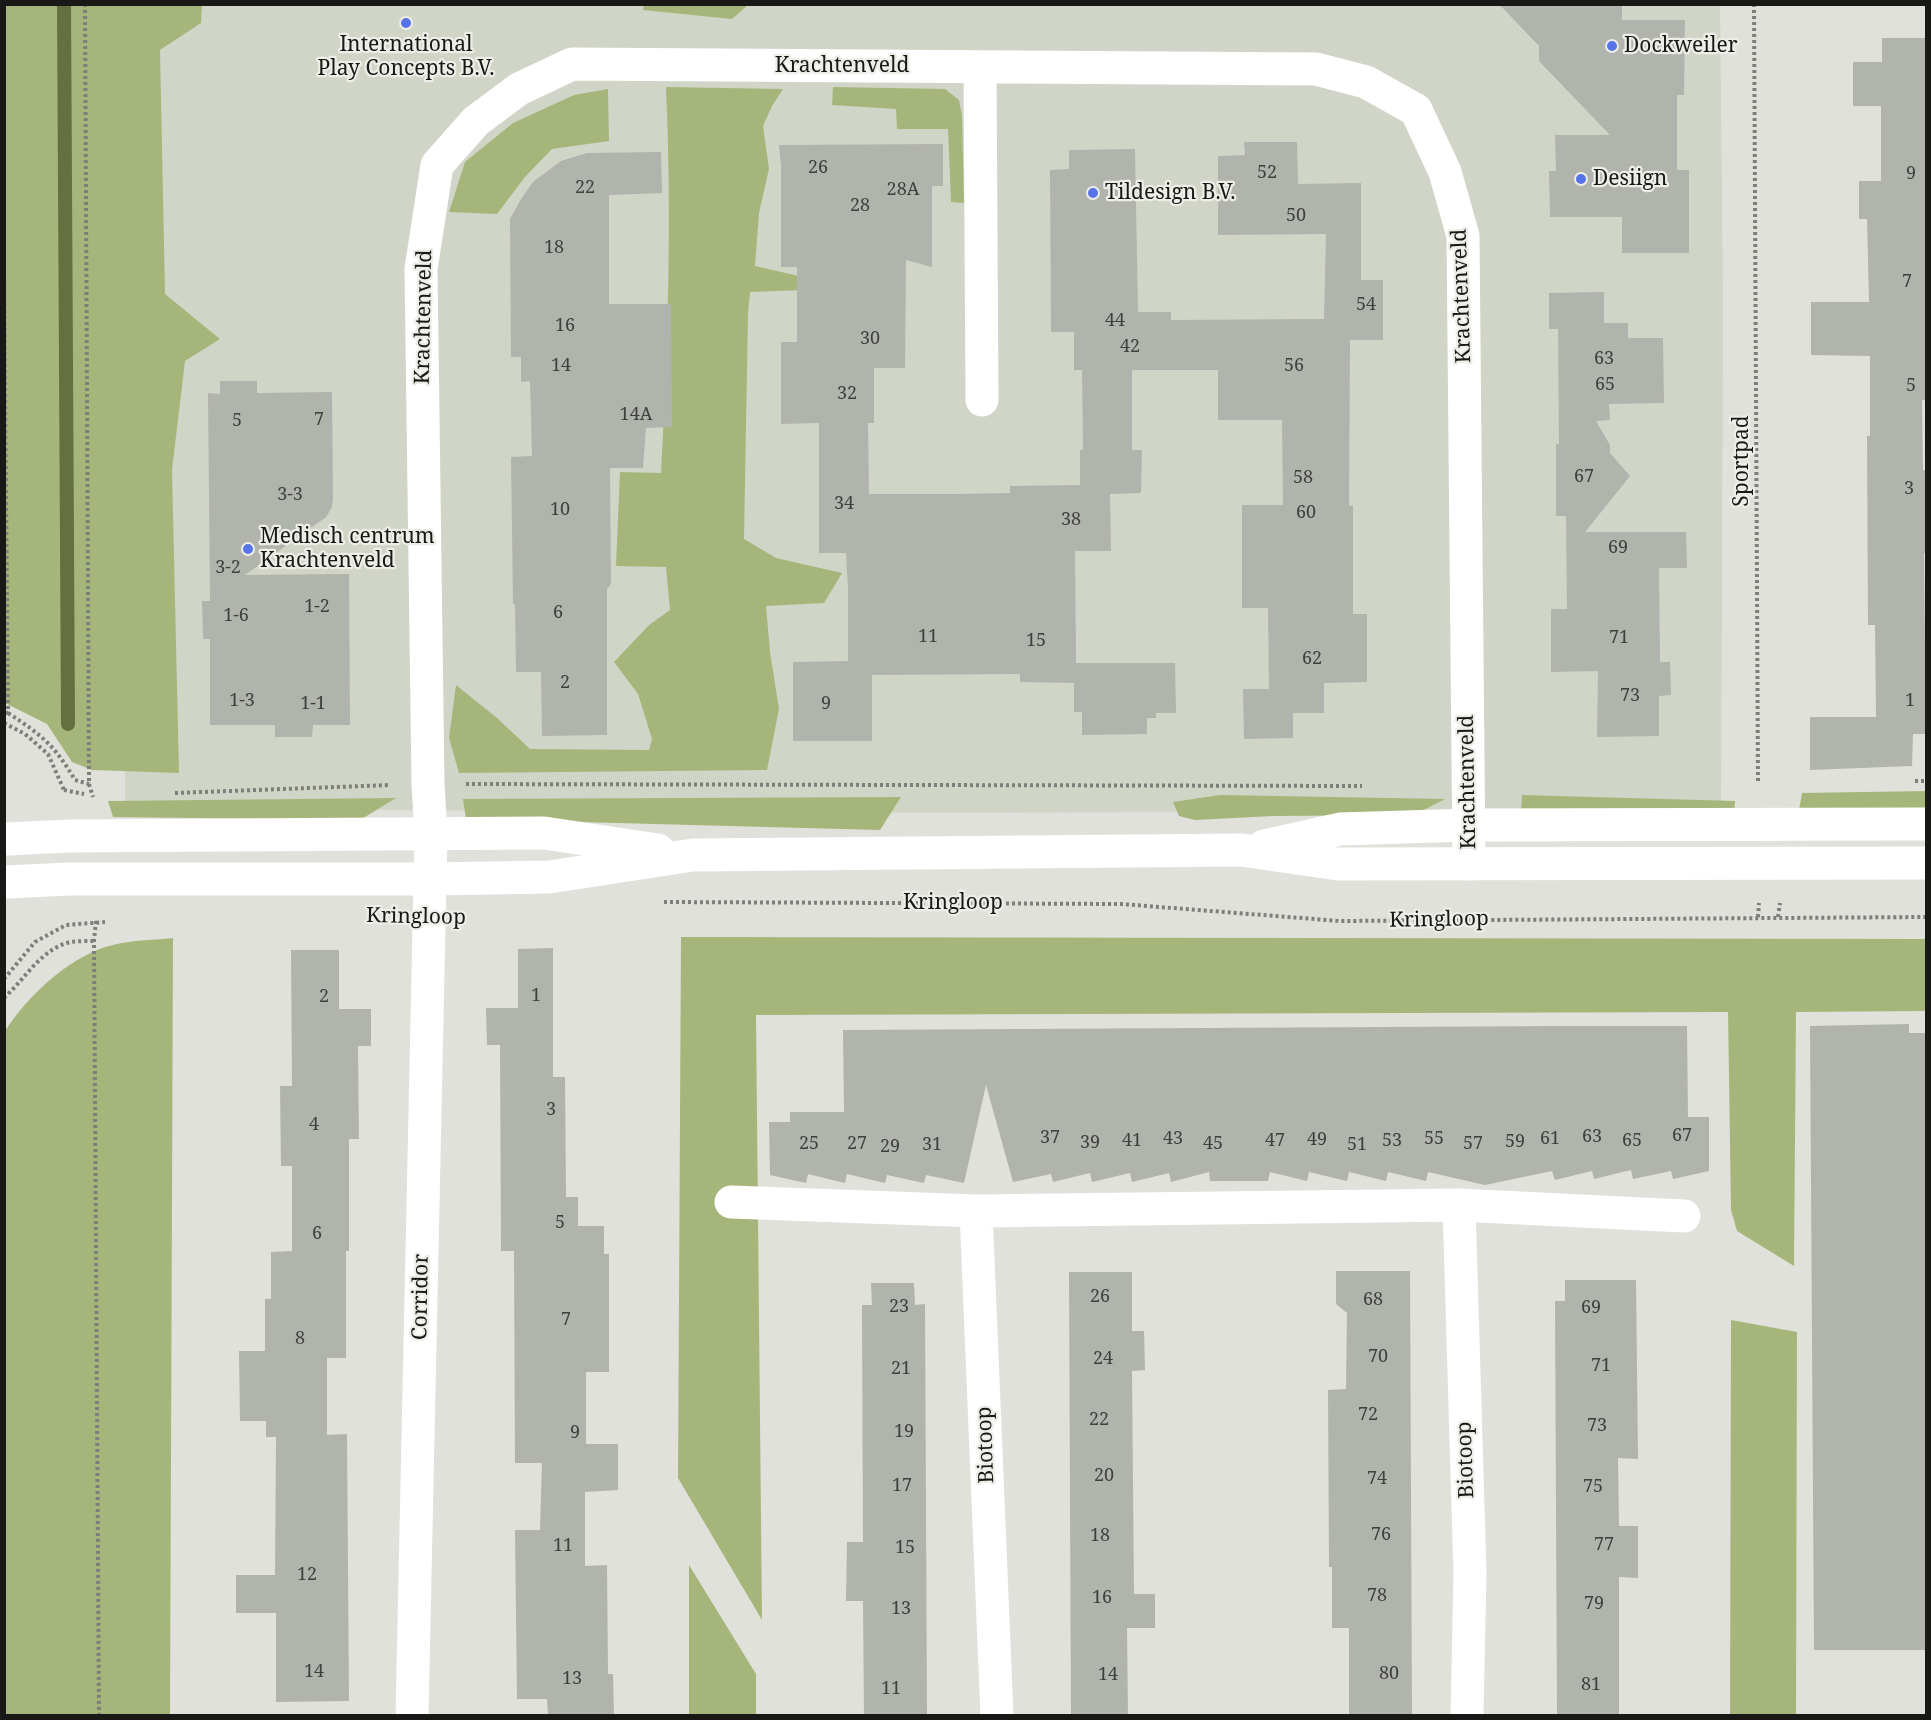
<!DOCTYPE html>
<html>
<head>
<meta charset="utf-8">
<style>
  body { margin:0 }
  #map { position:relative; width:1931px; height:1720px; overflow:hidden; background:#dfe1da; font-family:"Noto Serif",serif }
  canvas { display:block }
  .frame { position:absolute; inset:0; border:6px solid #181916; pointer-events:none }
</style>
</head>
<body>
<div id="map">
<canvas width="1931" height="1720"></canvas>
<div class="frame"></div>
</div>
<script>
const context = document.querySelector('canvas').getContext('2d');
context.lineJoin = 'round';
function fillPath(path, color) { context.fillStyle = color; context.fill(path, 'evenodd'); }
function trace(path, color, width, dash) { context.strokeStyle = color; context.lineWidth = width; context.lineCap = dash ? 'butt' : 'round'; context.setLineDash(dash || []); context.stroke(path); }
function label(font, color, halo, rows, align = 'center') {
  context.font = font + ' "Noto Serif",serif'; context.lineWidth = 4.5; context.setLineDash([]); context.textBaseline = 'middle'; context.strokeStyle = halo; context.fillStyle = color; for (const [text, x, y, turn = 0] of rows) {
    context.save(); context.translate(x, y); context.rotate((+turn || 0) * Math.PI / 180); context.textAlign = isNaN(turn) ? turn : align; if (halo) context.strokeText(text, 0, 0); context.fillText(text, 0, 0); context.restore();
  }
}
fillPath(new Path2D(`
  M 125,5 L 1720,5 L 1723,306 L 1721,811 L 796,813 L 125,808 Z`), '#d1d5c7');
fillPath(new Path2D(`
  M 644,4 L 748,4 L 748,5 L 732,19 L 643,10 Z
  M 4,5 L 202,5 L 201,23 L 160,50 L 165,294 L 220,339 L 185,361 L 172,470 L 179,773 L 92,770 L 72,762 L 47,724 L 5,703 Z
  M 666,87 L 783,89 L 772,106 L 763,126 L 769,169 L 759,213 L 755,266 L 803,277 L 804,290 L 750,292 L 748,313 L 744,539 L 776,558 L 842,573 L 824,603 L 766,606 L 770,652 L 779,709 L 767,770 L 459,773 L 449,738 L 456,685 L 497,718 L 530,749 L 649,750 L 652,739 L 638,694 L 614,662 L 649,625 L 670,610 L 666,567 L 616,566 L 620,472 L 661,473 C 668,345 672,216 666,87 Z
  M 833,87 L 945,89 L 959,100 L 962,116 L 964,203 L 951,202 L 948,129 L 897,129 L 896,109 L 832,105 Z
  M 608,89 L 609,141 L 552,149 L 525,177 L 497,214 L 449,212 L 465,162 L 513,123 L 574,95 Z
  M 1926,791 L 1926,811 L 1799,810 L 1802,793 Z
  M 1220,795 L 1445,799 L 1414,815 L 1273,816 L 1195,820 L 1179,816 L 1173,802 Z
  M 1522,795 L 1735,801 L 1734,817 L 1521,812 Z
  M 901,797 L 880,830 L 466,819 L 463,799 Z
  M 396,798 L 360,820 L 113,817 L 108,801 Z
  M 681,937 L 1926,939 L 1926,1011 L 1796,1012 L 1794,1266 L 1737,1231 L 1731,1210 L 1728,1012 L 756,1015 L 762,1620 L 678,1478 Z
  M 173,938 L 170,1715 L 5,1715 L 5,1031 C 28,995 74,952 117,944 C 135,940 155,940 173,938 Z
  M 1731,1320 L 1797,1332 L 1796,1715 L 1730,1715 Z
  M 689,1565 L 756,1674 L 756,1715 L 689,1715 Z`), '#a6b67b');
trace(new Path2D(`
  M 64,4 L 68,724`), '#64703f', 14);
fillPath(new Path2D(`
  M 1499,4 L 1622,4 L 1622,20 L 1685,20 L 1684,95 L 1677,95 L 1677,170 L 1689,170 L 1689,253 L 1622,253 L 1622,217 L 1550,217 L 1549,171 L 1556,171 L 1555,135 L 1610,135 L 1539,61 L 1539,46 Z
  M 1882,38 L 1926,38 L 1926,400 L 1922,400 L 1923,470 L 1926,470 L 1926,553 L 1924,553 L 1926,734 L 1913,734 L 1912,766 L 1810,770 L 1810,717 L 1876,717 L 1875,625 L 1868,625 L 1867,436 L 1870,436 L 1870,356 L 1811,355 L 1811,302 L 1869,302 L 1867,219 L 1859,219 L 1859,181 L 1881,181 L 1881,106 L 1853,106 L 1853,62 L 1882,62 Z
  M 1244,142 L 1297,142 L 1298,184 L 1361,183 L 1361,280 L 1383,280 L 1383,340 L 1350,340 L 1349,506 L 1353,505 L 1353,614 L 1367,614 L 1367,682 L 1324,683 L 1324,713 L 1293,713 L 1293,738 L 1244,739 L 1243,689 L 1269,689 L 1268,608 L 1242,608 L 1242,505 L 1283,505 L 1282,420 L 1218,420 L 1218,370 L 1132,370 L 1132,450 L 1142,450 L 1141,493 L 1110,494 L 1111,551 L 1075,551 L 1076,663 L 1175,663 L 1176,713 L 1156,713 L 1156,718 L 1147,718 L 1147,734 L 1082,735 L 1082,712 L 1074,712 L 1074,683 L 1020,682 L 1020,674 L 872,675 L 872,741 L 793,741 L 793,662 L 848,661 L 848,589 L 846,553 L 819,553 L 819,423 L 781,424 L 781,342 L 797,342 L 797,267 L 781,267 L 781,165 L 779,145 L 943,144 L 943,186 L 932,186 L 932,267 L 906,260 L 905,368 L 874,368 L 874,423 L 868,423 L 869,494 L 957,494 L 1010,493 L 1010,486 L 1080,485 L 1080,450 L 1083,450 L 1082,370 L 1074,370 L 1074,332 L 1051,332 L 1050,170 L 1069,169 L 1069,150 L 1135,149 L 1138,312 L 1171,312 L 1171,320 L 1324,319 L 1326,234 L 1218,235 L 1218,156 L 1245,155 Z
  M 661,152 L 662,193 L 609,195 L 609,304 L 671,304 L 672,427 L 646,428 L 643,468 L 610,468 L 611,584 L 607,589 L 607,735 L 542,736 L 541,672 L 516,672 L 515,604 L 513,604 L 511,457 L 532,456 L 530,381 L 521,382 L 521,357 L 511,357 L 510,219 L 521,199 L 533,182 L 561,161 L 587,153 Z
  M 1604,292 L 1604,323 L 1628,323 L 1628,338 L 1663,338 L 1664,403 L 1609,404 L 1610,420 L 1596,421 L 1610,445 L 1610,453 L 1630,476 L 1585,532 L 1686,532 L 1687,568 L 1659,568 L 1660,662 L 1670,662 L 1671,695 L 1659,696 L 1659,736 L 1597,737 L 1598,671 L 1551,672 L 1551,609 L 1567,609 L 1566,516 L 1556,516 L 1556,444 L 1559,444 L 1558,329 L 1549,329 L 1549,293 Z
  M 220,381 L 257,381 L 257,393 L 332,392 L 333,500 L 331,509 L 326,517 L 245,575 L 349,574 L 350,725 L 313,725 L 312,737 L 275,737 L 275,725 L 210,725 L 210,639 L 203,639 L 202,601 L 210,601 L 208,393 L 220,394 Z
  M 553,948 L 553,1077 L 565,1077 L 566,1197 L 578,1197 L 578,1226 L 604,1226 L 604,1254 L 609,1254 L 609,1372 L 586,1372 L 586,1444 L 618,1444 L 618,1490 L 585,1492 L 585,1566 L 607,1565 L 608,1674 L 613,1674 L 614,1716 L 548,1716 L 547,1699 L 517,1699 L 515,1530 L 540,1530 L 542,1463 L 515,1463 L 514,1251 L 501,1251 L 500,1045 L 487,1045 L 486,1008 L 518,1008 L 518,949 Z
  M 291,950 L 339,950 L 339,1009 L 371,1009 L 371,1046 L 358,1046 L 359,1139 L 349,1139 L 349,1251 L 346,1251 L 346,1358 L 327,1358 L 327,1435 L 347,1434 L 349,1701 L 276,1702 L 276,1613 L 236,1613 L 236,1575 L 275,1575 L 276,1437 L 266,1437 L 266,1421 L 240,1421 L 239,1351 L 265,1351 L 265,1299 L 271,1299 L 271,1252 L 292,1251 L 292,1166 L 281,1166 L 280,1086 L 292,1086 Z
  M 1909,1024 L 1909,1033 L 1926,1033 L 1926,1650 L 1814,1650 L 1810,1026 Z
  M 1565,1026 L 1687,1026 L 1688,1117 L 1709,1117 L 1709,1171 L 1673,1179 L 1671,1171 L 1633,1179 L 1631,1170 L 1594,1179 L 1592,1171 L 1555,1180 L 1552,1171 L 1485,1185 L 1428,1172 L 1426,1181 L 1388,1172 L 1386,1181 L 1349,1172 L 1347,1181 L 1309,1172 L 1307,1181 L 1270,1172 L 1268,1181 L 1210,1181 L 1209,1172 L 1171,1182 L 1169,1173 L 1132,1182 L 1130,1173 L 1092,1182 L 1090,1173 L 1053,1182 L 1051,1174 L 1013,1182 L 986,1085 L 964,1183 L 926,1175 L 924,1183 L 887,1175 L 885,1183 L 847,1174 L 845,1183 L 808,1174 L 806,1183 L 770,1175 L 769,1122 L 790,1122 L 790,1112 L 844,1112 L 843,1030 Z
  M 1336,1271 L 1410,1271 L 1412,1716 L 1349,1716 L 1349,1628 L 1332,1628 L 1332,1567 L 1329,1567 L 1328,1390 L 1346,1389 L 1347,1313 L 1336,1304 Z
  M 1069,1272 L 1132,1272 L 1132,1331 L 1144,1331 L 1145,1370 L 1132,1371 L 1134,1594 L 1155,1594 L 1155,1628 L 1127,1628 L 1128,1716 L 1071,1716 Z
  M 1565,1280 L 1636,1280 L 1638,1459 L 1618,1458 L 1619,1526 L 1638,1526 L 1638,1578 L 1619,1577 L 1619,1716 L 1557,1716 L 1555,1301 L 1565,1301 Z
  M 871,1283 L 914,1283 L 915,1305 L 925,1304 L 927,1716 L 864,1716 L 863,1601 L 846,1601 L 847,1542 L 863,1542 L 862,1305 L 872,1305 Z`), '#b1b3ad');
trace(new Path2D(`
  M 85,4 L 89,784 L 93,797
  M 1754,4 L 1758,784
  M 4,274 L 8,713 L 4,712
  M 8,713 C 42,735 55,746 75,780 L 89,784
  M 4,723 L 25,734 L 48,754 L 64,790
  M 1915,781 L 1926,781
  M 466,784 L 1362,786
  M 64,790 L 84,794
  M 175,793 L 390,785
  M 664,902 L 1121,904 L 1340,921 L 1926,917
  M 1758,917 L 1759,903
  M 1778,917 L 1780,903
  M 96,921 L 94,941 L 99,1716
  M 4,979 L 35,942 L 66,925 L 105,922
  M 4,998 C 25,979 41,949 70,942 C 78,941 87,941 94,941`), '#7d7f7a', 4, [3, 3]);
trace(new Path2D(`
  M 980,67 L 982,400
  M 731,1202 L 976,1211
  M 1459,1205 L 1684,1216
  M 412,1716 L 431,833 L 428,784 L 421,269 L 437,165 L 476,121 L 519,89 L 572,64 L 1316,69 L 1366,82 L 1416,110 L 1445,172 L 1463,236 L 1469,864
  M 997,1716 L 976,1211 L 1459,1205 L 1470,1573 L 1467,1716`), '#fff', 33);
trace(new Path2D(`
  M 7,839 L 69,836 L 544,833 L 658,850
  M 1264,846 L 1340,829 L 1469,825 L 1926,824
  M 6,882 L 69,879 L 430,879 L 549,877 L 693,855 L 1241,850 L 1338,864 L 1926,863`), '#fff', 33);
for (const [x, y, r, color] of [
  [406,23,6,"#5773e9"],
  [1612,46,6,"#5773e9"],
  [1581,179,6,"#5773e9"],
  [1093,193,6,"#5773e9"],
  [248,549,6,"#5773e9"]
]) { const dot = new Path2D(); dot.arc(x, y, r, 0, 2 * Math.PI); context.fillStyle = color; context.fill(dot); trace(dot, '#eceee7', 2); }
label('18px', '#3e403c', null, [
  ["26",818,168],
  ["52",1267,173],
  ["9",1911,174],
  ["22",585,188],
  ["28A",903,190],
  ["28",860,206],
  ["50",1296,216],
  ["18",554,248],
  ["7",1907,282],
  ["54",1366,305],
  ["44",1115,321],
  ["16",565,326],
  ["30",870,339],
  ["42",1130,347],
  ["63",1604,359],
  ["14",561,366],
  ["56",1294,366],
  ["65",1605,385],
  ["5",1911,386],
  ["32",847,394],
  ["14A",636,415],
  ["7",319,420],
  ["5",237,421],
  ["67",1584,477],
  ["58",1303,478],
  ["3",1909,489],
  ["3-3",290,495],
  ["34",844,504],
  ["10",560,510],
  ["60",1306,513],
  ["38",1071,520],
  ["69",1618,548],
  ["3-2",228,568],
  ["1-2",317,607],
  ["6",558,613],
  ["1-6",236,616],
  ["11",928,637],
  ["71",1619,638],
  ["15",1036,641],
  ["62",1312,659],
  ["2",565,683],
  ["73",1630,696],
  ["1-3",242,701],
  ["1",1910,701],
  ["1-1",313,704],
  ["9",826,704],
  ["1",536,996],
  ["2",324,997],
  ["3",551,1110],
  ["4",314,1125],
  ["67",1682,1136],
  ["63",1592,1137],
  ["37",1050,1138],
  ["43",1173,1139],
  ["55",1434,1139],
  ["61",1550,1139],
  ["49",1317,1140],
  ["41",1132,1141],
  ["47",1275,1141],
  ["53",1392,1141],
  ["65",1632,1141],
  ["59",1515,1142],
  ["39",1090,1143],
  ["25",809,1144],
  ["27",857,1144],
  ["45",1213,1144],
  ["57",1473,1144],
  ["31",932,1145],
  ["51",1357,1145],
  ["29",890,1147],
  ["5",560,1223],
  ["6",317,1234],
  ["26",1100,1297],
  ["68",1373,1300],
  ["23",899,1307],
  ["69",1591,1308],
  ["7",566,1320],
  ["8",300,1339],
  ["70",1378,1357],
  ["24",1103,1359],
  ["71",1601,1366],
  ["21",901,1369],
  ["72",1368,1415],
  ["22",1099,1420],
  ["73",1597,1426],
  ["19",904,1432],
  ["9",575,1433],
  ["20",1104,1476],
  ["74",1377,1479],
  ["17",902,1486],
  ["75",1593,1487],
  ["76",1381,1535],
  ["18",1100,1536],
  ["77",1604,1545],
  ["11",563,1546],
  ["15",905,1548],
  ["12",307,1575],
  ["78",1377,1596],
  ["16",1102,1598],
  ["79",1594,1604],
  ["13",901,1609],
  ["14",314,1672],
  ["80",1389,1674],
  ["14",1108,1675],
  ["13",572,1679],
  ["81",1591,1685],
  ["11",891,1689]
]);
label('21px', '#181916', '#eceee7', [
  ["International",406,45,"center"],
  ["Play Concepts B.V.",406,69,"center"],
  ["Dockweiler",1624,46],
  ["Desiign",1593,179],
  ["Tildesign B.V.",1105,193],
  ["Medisch centrum",260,537],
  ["Krachtenveld",260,561]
], 'left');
label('21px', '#181916', '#eceee7', [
  ["Krachtenveld",842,66],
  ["Krachtenveld",1462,296,-92],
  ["Krachtenveld",424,317,-89],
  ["Sportpad",1742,461,-90],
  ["Krachtenveld",1468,782,-91],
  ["Kringloop",953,903],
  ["Kringloop",416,917,1],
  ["Kringloop",1439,920,-1],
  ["Corridor",421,1297,-89],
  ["Biotoop",986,1445,-92],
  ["Biotoop",1466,1460,-92]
]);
</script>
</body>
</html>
